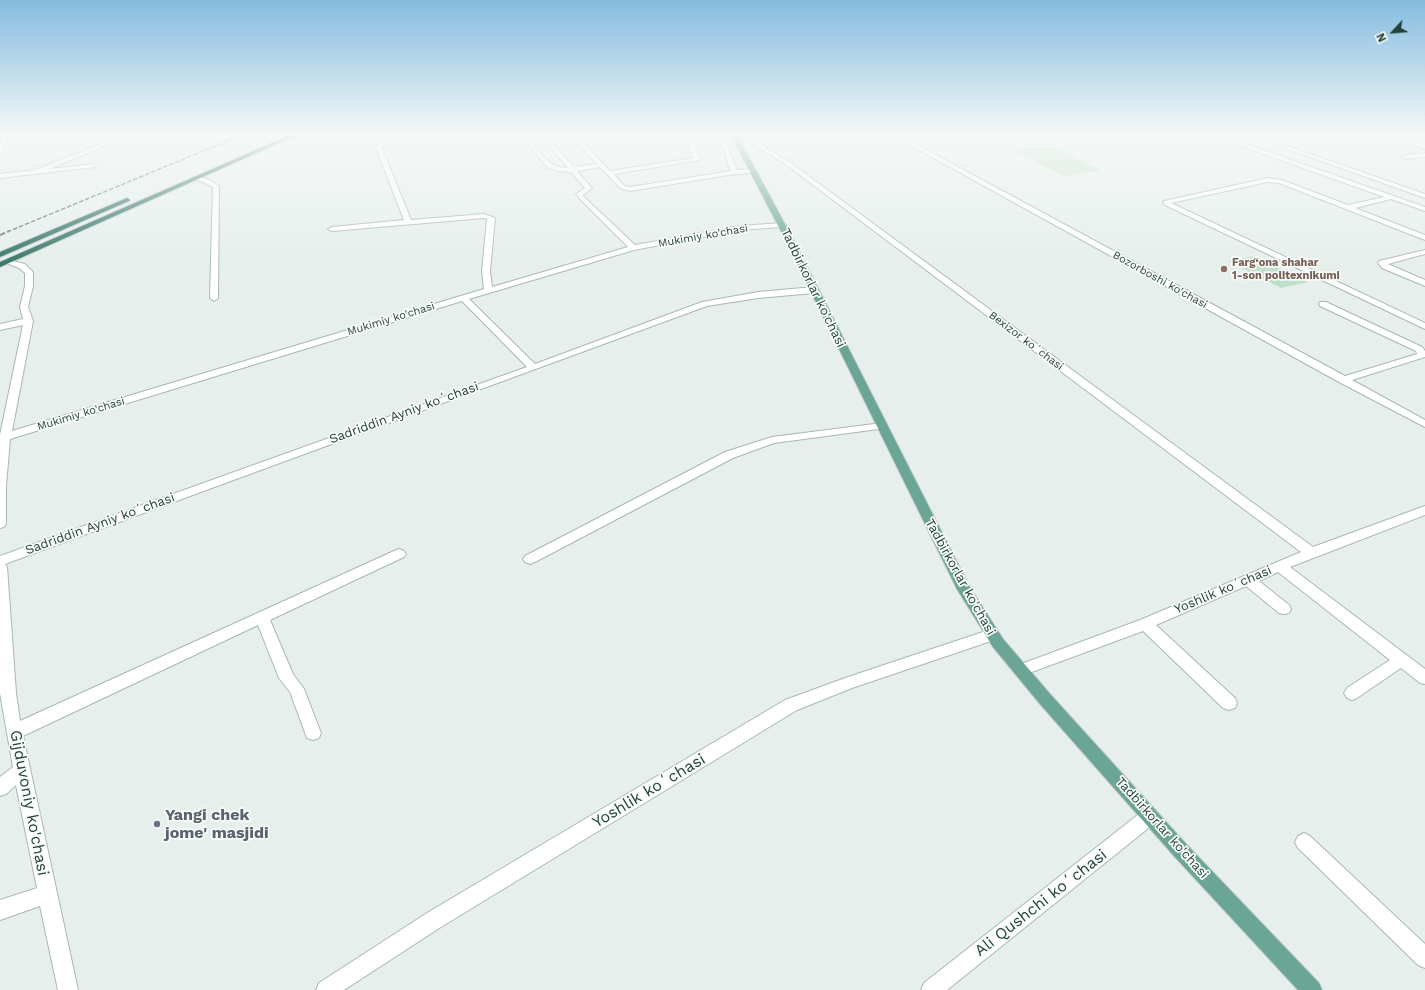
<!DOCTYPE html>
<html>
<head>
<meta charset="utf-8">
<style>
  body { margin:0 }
  #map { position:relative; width:1425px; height:990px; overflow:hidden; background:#e6efeb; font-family:"Work Sans",sans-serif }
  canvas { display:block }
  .north { position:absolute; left:1373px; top:12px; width:40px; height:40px; -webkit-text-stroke:3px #f7fbf9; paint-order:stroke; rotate:244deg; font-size:11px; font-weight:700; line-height:16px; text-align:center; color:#24423a }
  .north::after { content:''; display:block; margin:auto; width:14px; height:18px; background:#24423a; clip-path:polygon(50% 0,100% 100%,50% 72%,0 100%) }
</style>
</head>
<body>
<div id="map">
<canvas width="1425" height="990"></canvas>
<div class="north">N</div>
</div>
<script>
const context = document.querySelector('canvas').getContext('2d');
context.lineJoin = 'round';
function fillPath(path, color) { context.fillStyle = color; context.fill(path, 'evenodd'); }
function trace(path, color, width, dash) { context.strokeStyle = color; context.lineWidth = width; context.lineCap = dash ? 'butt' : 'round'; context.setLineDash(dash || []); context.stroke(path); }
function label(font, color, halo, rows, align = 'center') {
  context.font = font + ' "Work Sans",sans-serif'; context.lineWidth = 3.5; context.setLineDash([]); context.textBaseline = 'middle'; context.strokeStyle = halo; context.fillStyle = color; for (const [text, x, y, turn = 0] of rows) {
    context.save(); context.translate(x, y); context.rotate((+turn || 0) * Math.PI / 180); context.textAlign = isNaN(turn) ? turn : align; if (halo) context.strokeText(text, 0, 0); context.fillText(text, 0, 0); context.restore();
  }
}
fillPath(new Path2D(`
  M 1047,145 L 1101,170 L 1064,176 L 1012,150 Z
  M 1254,256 L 1308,282 L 1281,288 L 1228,261 Z`), '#bfe0c8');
const minor = new Path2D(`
  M 2,135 L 8,135 L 3,153 L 0,155 L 0,142 Z
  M 124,135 L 131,135 L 49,169 L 93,164 L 96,166 L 95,167 L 0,178 L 0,174 L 35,170 Z
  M 395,135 L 402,135 L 384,144 L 382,148 L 411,220 L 484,214 L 495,218 L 490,271 L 492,287 L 628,247 L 579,198 L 576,194 L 585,188 L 571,172 L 558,171 L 548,168 L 521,135 L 527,135 C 538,149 547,168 568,168 L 540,135 L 546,135 L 574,167 L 597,164 L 570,135 L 576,135 L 610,171 L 693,158 L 685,135 L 691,135 L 694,142 L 719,141 L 717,135 L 723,135 L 725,140 L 733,142 L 727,144 L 737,170 L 754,169 L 757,171 L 754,173 L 735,174 L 630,191 L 620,188 L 600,167 L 577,171 L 592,188 L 583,195 L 583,196 L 635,245 L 740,226 L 782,223 L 786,225 L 782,227 L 740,230 L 634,250 L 469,299 L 535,364 L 702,302 L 758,292 L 814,287 L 818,290 L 814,293 L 758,298 L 707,306 L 5,564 L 7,567 L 16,693 L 20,721 L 394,551 L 399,549 L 404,551 L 406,554 L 404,557 L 270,620 L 293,674 L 304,689 L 321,733 L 319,738 L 313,740 L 307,738 L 290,692 L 279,678 L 258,625 L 23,736 L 78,990 L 58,990 L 40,906 L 0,920 L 0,900 L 37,888 L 16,785 L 6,794 L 0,796 L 0,777 L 13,767 L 0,693 L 0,556 L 527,367 L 462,301 L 10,439 L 6,486 L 6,524 L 4,527 L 0,528 L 0,435 L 23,325 L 0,330 L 0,324 L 23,319 L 20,307 L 25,286 L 25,273 L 19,268 L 4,262 L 8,260 L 25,264 L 33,272 L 33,286 L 28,307 L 33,321 L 12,431 L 484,289 L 482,271 L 487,219 L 484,218 L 332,231 L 328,229 L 332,227 L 404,220 L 376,148 L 380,142 ZM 721,144 L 731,171 L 630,187 L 624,186 L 614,174 L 699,160 L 700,159 L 695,146 Z
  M 892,135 L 899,135 L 1345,376 L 1417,354 L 1416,351 L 1320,306 L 1319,304 L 1320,302 L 1326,302 L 1422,347 L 1425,351 L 1425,357 L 1352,380 L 1425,420 L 1425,427 L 1339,382 Z
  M 1210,135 L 1221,135 L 1425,207 L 1425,211 L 1391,199 L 1355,208 L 1425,235 L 1425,240 L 1279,183 L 1268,182 L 1171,203 L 1425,323 L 1425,329 L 1165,205 L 1163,202 L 1164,201 L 1268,178 L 1282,180 L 1348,205 L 1384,197 L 1216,137 L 1191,142 L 1188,140 Z
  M 1248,135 L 1256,135 L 1425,194 L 1425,198 Z
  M 1392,135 L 1398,135 L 1425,145 L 1425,149 L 1396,139 Z
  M 735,139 L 752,139 L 788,161 L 1313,547 L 1425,506 L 1425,515 L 1290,567 L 1425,669 L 1425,684 L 1420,683 L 1401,668 L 1357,698 L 1352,700 L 1347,698 L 1344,693 L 1347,688 L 1390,660 L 1278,572 L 1259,581 L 1289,605 L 1291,609 L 1289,613 L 1284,614 L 1279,613 L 1246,586 L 1156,625 L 1235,698 L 1237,703 L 1235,708 L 1229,710 L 1223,708 L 1143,631 L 1021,676 L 1016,674 L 1013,670 L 1016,666 L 1140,620 L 1301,552 L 784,163 L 749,142 L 737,142 L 734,140 Z
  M 1425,153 L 1425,157 L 1405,159 L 1402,157 L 1405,155 Z
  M 198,176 L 212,181 L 219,186 L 218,298 L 214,301 L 210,298 L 213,187 L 196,179 L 196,177 Z
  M 1425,250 L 1425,254 L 1388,264 L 1425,280 L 1425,286 L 1382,268 L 1378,263 L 1379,261 Z
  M 882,423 L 887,426 L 886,428 L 774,443 L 733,458 L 535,562 L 530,564 L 525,562 L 523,559 L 525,556 L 725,452 L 772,437 Z
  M 992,629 L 997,631 L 999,635 L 997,639 L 852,688 L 797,710 L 441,927 L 344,990 L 316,990 L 319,983 L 427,913 L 785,700 L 848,677 Z
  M 1150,807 L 1156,810 L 1159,816 L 1156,822 L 947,990 L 921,990 L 924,983 L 1144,810 Z
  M 1304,833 L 1310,836 L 1425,944 L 1425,968 L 1418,965 L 1298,848 L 1295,842 L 1298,836 Z`);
const major = new Path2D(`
  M 731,135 L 737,135 L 794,241 L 969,586 L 1003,639 L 1050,694 L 1187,845 L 1319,983 L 1322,990 L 1298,990 L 1175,857 L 1040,704 L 993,647 L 957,589 L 786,241 Z`);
const highway = new Path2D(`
  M 290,135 L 297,135 L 0,267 L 0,262 Z
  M 127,198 L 130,200 L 129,201 L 0,257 L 0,252 Z`);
trace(minor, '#a8b8b2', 2);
trace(major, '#c2cac8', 2);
trace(highway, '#c2cac8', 2);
fillPath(minor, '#fff');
fillPath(major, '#6aa596');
fillPath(highway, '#2f6f62');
trace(new Path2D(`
  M 7,232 L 242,135`), '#5f7d75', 1.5, [4.5, 2]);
trace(new Path2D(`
  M 0,235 L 9,231`), '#5f7d75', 2, [5.5, 3]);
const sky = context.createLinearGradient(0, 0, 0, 273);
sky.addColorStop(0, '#84bce0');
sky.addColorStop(0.49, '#f4f8f6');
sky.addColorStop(1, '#f4f8f600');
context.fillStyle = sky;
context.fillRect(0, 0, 1425, 273);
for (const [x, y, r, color] of [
  [1224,269,4,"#8d6e63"],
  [157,824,4,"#6b7280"]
]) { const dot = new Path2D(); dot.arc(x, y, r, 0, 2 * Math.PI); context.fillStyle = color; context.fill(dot); trace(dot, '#f7fbf9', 1.5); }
label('11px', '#24423a', '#f7fbf9', [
  ["Mukimiy ko'chasi",703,236,-10],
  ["Bozorboshi ko'chasi",1160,280,29],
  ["Mukimiy ko'chasi",391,319,-17],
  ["Bexizor koʻchasi",1026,341,37],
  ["Mukimiy ko'chasi",81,414,-17]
]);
label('bold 11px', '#785e54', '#f7fbf9', [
  ["Farg‘ona shahar",1232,263],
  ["1-son politexnikumi",1232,276]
], 'left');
label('13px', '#24423a', '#f7fbf9', [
  ["Tadbirkorlar ko'chasi",813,288,64],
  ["Sadriddin Ayniy koʻchasi",404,413,-20],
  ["Sadriddin Ayniy koʻchasi",100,524,-20],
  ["Tadbirkorlar ko'chasi",960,577,61],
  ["Yoshlik koʻchasi",1223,590,-23],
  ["Tadbirkorlar ko'chasi",1162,828,48]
]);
label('16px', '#24423a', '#f7fbf9', [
  ["Yoshlik koʻchasi",649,791,-31],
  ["Gijduvoniy ko'chasi",29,803,79],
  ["Ali Qushchi koʻchasi",1041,903,-38]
]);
label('bold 16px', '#5b616d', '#f7fbf9', [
  ["Yangi chek",165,815],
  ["jome' masjidi",165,833]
], 'left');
</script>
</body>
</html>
